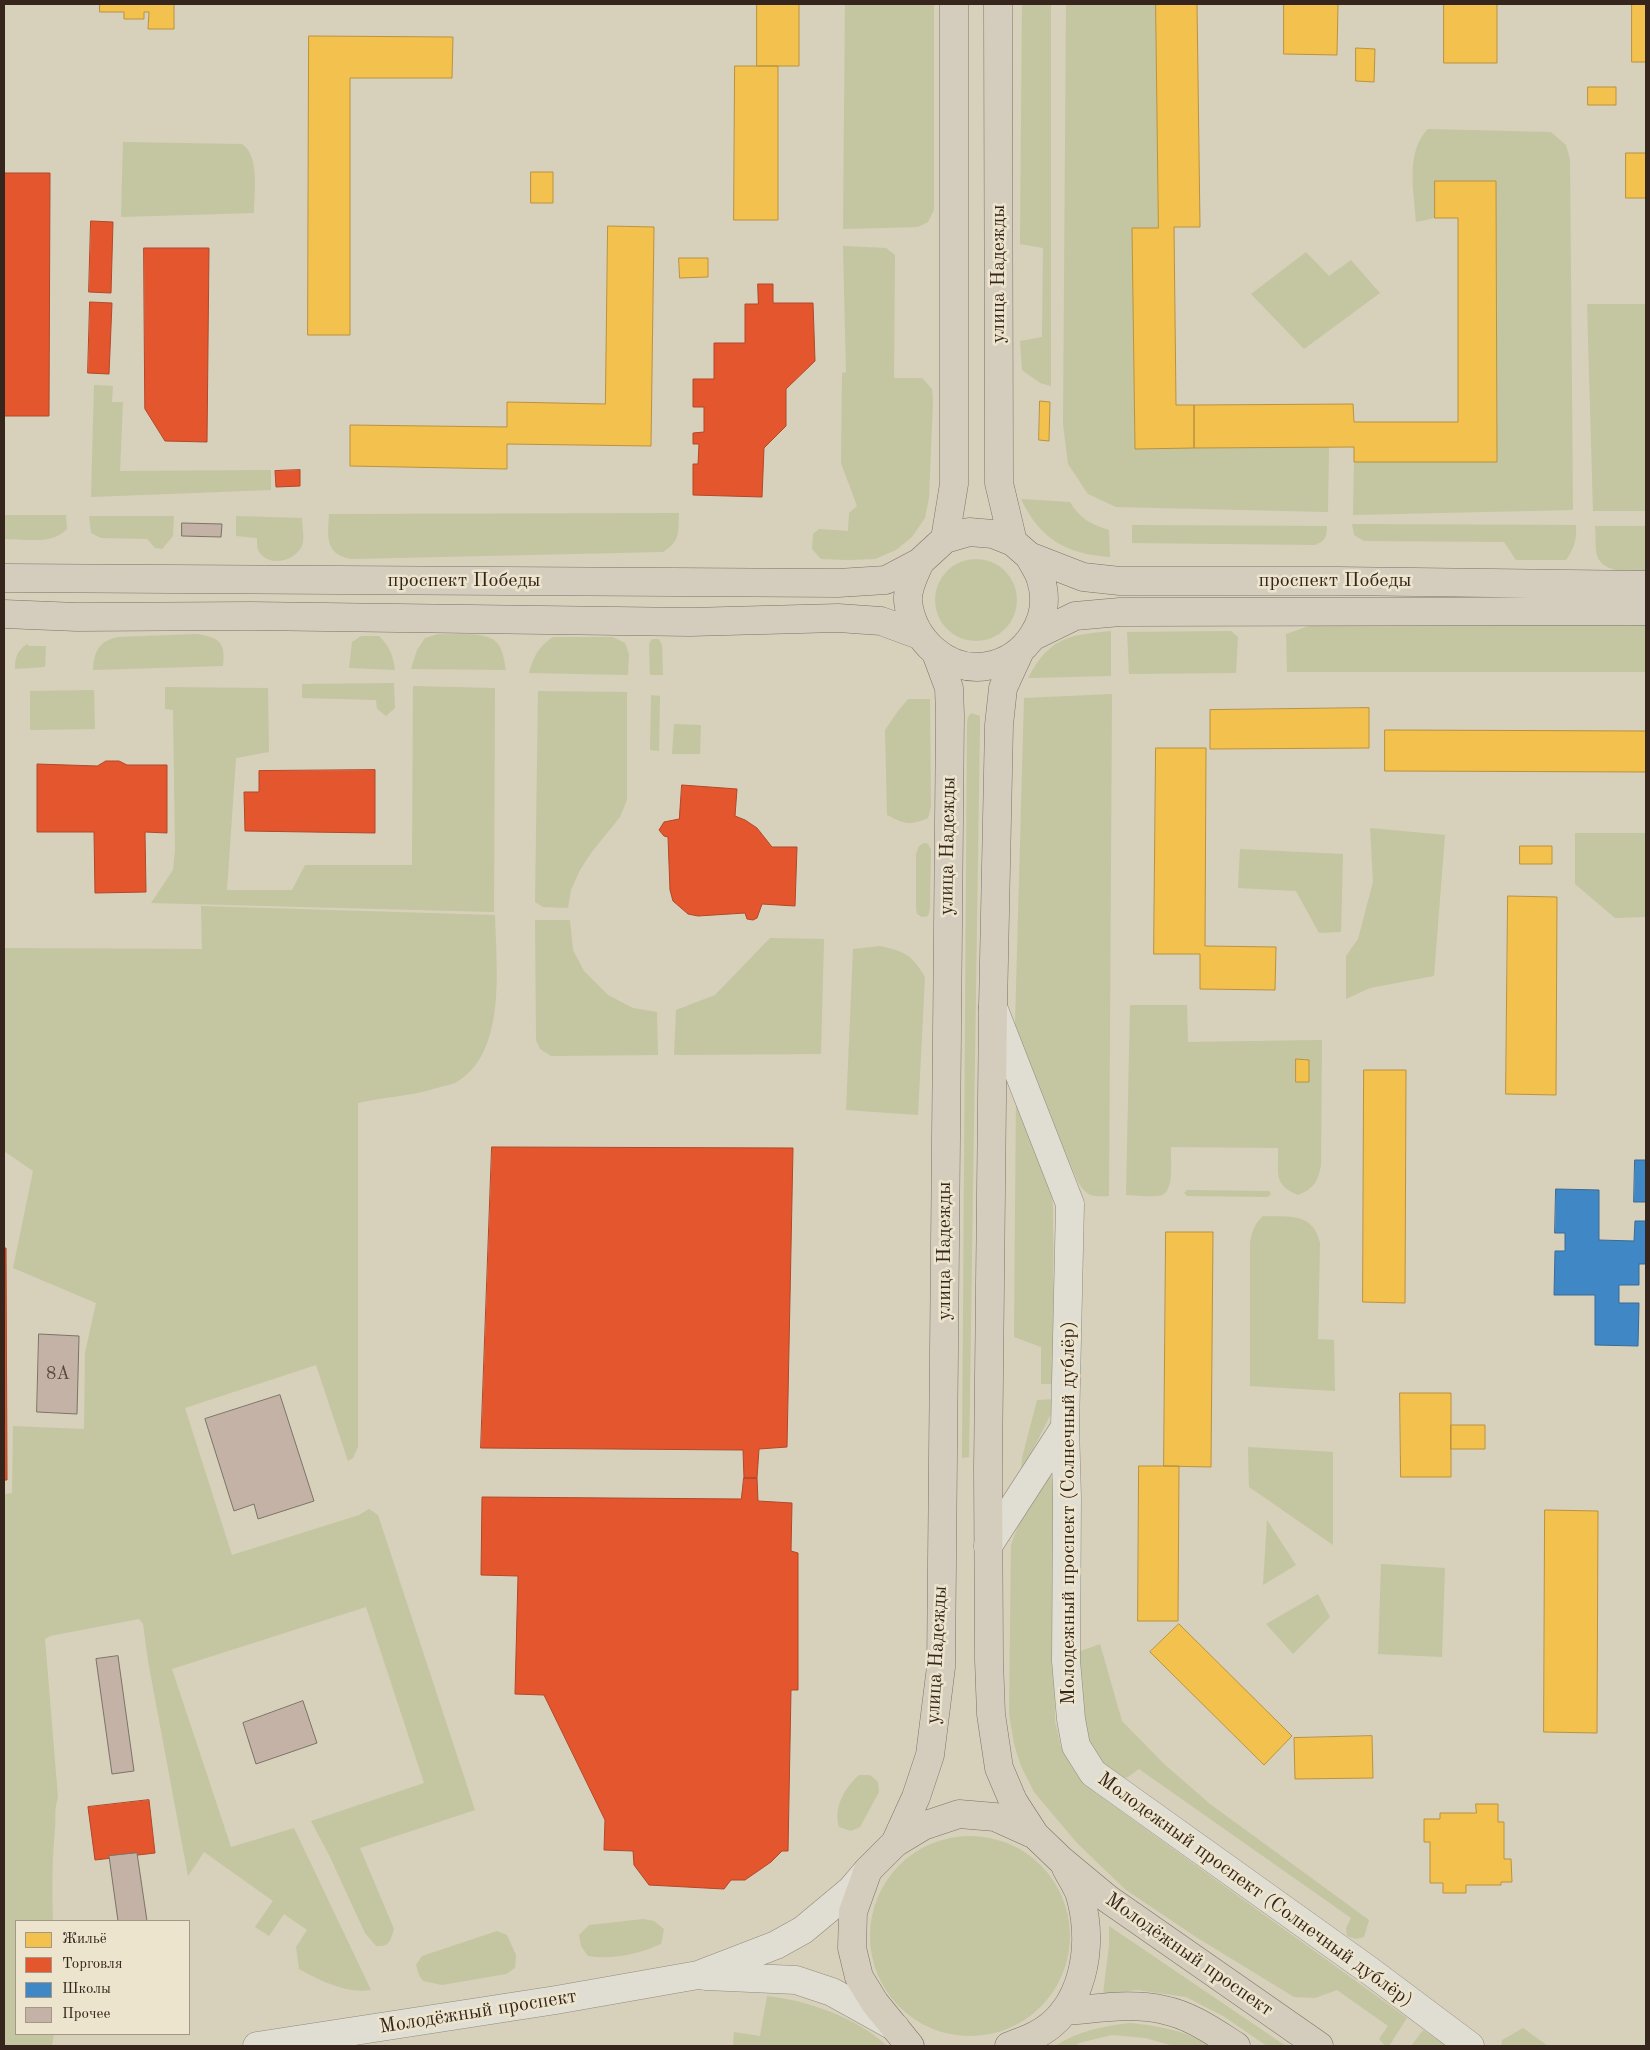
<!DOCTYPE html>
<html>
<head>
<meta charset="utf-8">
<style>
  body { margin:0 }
  #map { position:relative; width:1650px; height:2050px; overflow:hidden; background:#d7d0bb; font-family:"Old Standard TT",serif }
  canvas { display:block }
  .frame { position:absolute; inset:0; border:5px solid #36251c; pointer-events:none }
  .legend { position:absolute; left:15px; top:1920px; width:175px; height:115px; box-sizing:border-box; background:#ece4cc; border:1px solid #a39886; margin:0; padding:6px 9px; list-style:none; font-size:15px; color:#36251c }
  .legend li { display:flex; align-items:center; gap:10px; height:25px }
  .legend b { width:25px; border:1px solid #a39886 }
</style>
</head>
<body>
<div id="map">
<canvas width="1650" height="2050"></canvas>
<div class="frame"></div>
<ul class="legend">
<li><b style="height:14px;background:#f2c14e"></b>Жильё</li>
<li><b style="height:14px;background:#e4572e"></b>Торговля</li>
<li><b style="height:14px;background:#3f88c5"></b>Школы</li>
<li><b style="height:14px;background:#c3b2a5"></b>Прочее</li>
</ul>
</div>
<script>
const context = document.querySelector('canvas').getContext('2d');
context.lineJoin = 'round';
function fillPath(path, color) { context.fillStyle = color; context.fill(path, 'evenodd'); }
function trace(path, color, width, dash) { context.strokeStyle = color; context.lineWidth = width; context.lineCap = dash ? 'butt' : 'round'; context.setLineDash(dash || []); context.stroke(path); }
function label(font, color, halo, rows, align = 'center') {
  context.font = font + ' "Old Standard TT",serif'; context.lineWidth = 5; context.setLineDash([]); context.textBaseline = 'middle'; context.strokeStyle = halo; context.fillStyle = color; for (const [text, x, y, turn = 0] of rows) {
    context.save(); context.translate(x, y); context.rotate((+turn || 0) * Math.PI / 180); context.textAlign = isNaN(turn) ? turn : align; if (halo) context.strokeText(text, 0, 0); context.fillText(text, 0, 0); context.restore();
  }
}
fillPath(new Path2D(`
  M 845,4 L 934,4 L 934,210 L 928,222 L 918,227 L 843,229 Z
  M 1022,4 L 1051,4 L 1051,386 L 1040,383 L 1022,370 L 1020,341 L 1042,337 L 1043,248 L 1020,244 Z
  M 1066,4 L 1156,4 L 1158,228 L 1132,228 L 1135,448 L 1329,447 L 1328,512 L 1116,507 L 1088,494 L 1068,464 L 1063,424 Z
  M 1428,129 L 1551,132 L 1566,145 L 1570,159 L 1573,510 L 1353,515 L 1354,462 L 1497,462 L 1496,182 L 1435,218 L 1416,222 C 1414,192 1405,152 1428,129 Z
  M 123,142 L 242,144 C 260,156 254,193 254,213 L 121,217 Z
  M 843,246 L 886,248 L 895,255 L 894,378 L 922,378 L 932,389 L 933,400 L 929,498 L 925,518 L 912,537 L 896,550 L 875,559 L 848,560 L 821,559 L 812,549 L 813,534 L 819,529 L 848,531 L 849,513 L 857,506 L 841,463 L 842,373 L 846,372 Z
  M 1306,252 L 1329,276 L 1351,260 L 1380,293 L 1304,349 L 1251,294 Z
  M 1587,304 L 1646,304 L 1646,511 L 1593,511 Z
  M 94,385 L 113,386 L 112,402 L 123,402 L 120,471 L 271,470 L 271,490 L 91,497 Z
  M 1021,499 L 1070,502 C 1079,518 1092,525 1109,530 L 1110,557 C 1066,554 1040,539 1021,499 Z
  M 679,513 C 678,533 681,540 663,552 L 351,559 C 324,554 328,536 329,514 Z
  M 4,515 L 66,515 L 67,529 C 53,545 24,539 4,539 Z
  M 89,516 L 174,516 L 173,536 L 162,549 L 155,548 L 147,539 L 101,538 L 91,533 Z
  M 236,516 L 302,518 C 302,526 305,540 302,546 C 294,562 268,568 258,550 C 257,547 257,542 257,538 L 236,536 Z
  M 1352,524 L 1576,525 C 1577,539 1574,549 1566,560 L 1516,560 L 1504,542 L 1364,541 L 1354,535 Z
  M 1132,525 L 1327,526 C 1327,537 1325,541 1315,545 L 1132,543 Z
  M 1595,526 L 1646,526 L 1646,572 C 1629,572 1599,574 1596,551 C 1595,543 1596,534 1595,526 Z
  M935 600a41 41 0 1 1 82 0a41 41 0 1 1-82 0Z
  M 1315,624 L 1646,625 L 1646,672 L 1287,672 L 1286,634 Z
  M 1111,631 L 1111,676 L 1028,678 C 1049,638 1068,635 1111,631 Z
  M 1231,631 L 1238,637 L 1236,673 L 1129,674 L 1127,632 Z
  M 196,634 C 219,637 226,642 223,666 L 93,670 C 94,651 99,641 118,637 Z
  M 438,634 C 454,635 480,631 494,640 C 503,646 504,661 506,670 L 411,669 L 417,650 L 425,638 Z
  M 361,636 L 379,636 C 390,647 393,655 395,670 L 349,668 L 352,642 Z
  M 553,637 L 613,637 L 625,643 L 629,654 L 628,675 L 529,673 C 533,657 539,646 553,637 Z
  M 652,639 L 659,639 L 662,645 L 663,675 L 650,675 L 649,644 Z
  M 27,644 L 29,646 L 46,646 L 45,667 L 15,669 C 15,657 17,651 27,644 Z
  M 394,683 L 395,708 L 386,716 L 377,709 L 376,700 L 302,698 L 302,684 Z
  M 413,686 L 495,688 L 494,912 L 151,903 L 173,870 L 175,850 L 173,710 L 165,709 L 165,687 L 268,688 L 269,752 L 236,758 L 227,890 L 292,890 L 305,865 L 412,865 Z
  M 94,690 L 95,729 L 30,730 L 30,691 Z
  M 538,691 L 627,692 L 627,800 L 620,817 L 591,853 L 580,870 L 571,890 L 568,908 L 543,907 L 535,902 Z
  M 1112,694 L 1109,1196 C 1093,1197 1087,1197 1078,1182 L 1025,1060 L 1015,1025 L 1024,698 Z
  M 651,695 L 660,696 L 659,751 L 650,750 Z
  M 908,699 L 930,699 L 931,807 L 928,818 C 909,826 905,824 887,815 L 885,730 L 898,711 Z
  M 971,713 L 980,716 L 980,725 L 969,1457 L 962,1458 L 967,723 L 968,717 Z
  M 674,724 L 701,725 L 700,754 L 672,754 Z
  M 1370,828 L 1445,835 L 1434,976 L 1370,988 L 1346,999 L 1346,956 L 1358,939 L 1373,882 Z
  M 1575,833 L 1646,833 L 1646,917 L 1615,918 L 1575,884 Z
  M 924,843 L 928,844 L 931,850 L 930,909 L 928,916 L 922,917 L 917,914 L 916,907 L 916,854 L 919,846 Z
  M 1240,849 L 1343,854 L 1341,932 L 1319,933 L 1296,891 L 1238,888 Z
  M 201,906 L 495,915 C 496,965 508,1054 455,1083 C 450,1085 443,1086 437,1088 C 411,1096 384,1097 358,1103 L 358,1447 L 353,1458 L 348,1461 L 316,1365 L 185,1408 L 232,1555 L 359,1515 L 369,1509 L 378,1515 L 475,1810 L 360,1848 L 394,1929 C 390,1941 390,1947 376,1946 L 365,1933 L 330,1857 L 311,1821 L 424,1783 L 366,1607 L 172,1669 L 231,1847 L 294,1828 L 371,1990 C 346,1994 321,1981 299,1969 L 296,1947 L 307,1930 L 284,1914 L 269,1936 L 255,1927 L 273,1901 L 204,1852 L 188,1876 L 148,1661 L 143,1624 L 139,1619 L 50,1636 L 45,1639 L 58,1798 C 54,1808 56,1818 55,1829 C 52,1860 52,1890 53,1921 L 16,1921 L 16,2034 L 54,2034 L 52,2046 L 4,2046 L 4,1494 L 12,1493 L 13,1426 L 84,1429 L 85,1353 L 96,1303 L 13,1268 L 33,1171 L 4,1151 L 4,948 L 202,949 Z
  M 535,920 L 570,920 L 573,950 L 584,971 L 608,995 L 633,1008 L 657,1012 L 658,1055 L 551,1056 L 540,1049 L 536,1040 Z
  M 770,938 L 824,939 L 821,1054 L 674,1055 L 676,1010 L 715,995 Z
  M 880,946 C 906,952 911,954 925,977 L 918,1115 L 846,1110 L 853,949 Z
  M 1130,1005 L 1187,1005 L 1188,1042 L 1322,1040 L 1321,1164 C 1319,1180 1314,1189 1298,1195 C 1272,1185 1279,1171 1278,1148 L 1171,1147 C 1170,1158 1175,1190 1162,1195 C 1152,1198 1136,1195 1126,1195 Z
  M 1016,1092 L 1050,1182 L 1053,1207 L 1054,1384 L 1041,1384 L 1041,1347 L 1014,1337 Z
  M 1187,1190 L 1269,1191 L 1271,1194 L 1268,1197 L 1187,1196 L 1184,1193 Z
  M 1263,1216 C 1289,1217 1313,1212 1320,1243 L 1318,1339 L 1334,1340 L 1335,1391 L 1250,1386 L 1250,1243 C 1252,1231 1254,1225 1263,1216 Z
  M 1054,1399 L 1054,1408 L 1021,1473 L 1022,1458 L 1037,1400 Z
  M 1248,1447 L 1333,1452 L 1333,1545 L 1249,1487 Z
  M 1051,1475 L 1053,1485 L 1055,1721 L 1061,1747 L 1075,1772 L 1097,1794 L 1407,2018 L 1389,2046 L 1385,2046 L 1379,2039 L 1388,2026 L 1337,1990 L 1315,1998 L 1294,1997 L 1196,1937 L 1126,1890 L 1077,1843 L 1034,1792 L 1021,1766 L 1014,1744 L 1009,1714 L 1011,1545 C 1019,1523 1032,1490 1051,1475 Z
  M 1267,1520 L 1296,1565 L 1263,1585 Z
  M 1381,1564 L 1445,1568 L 1442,1657 L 1378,1654 Z
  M 1318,1594 L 1330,1617 L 1293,1654 L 1266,1624 Z
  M 1100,1644 L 1122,1721 L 1163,1763 L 1210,1804 L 1369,1920 L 1364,1937 L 1356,1939 L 1347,1936 L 1346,1928 L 1351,1918 L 1139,1769 L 1128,1777 L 1121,1779 L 1106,1769 L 1086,1736 L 1078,1652 Z
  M 859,1775 L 870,1775 L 878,1782 L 879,1792 L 860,1827 L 851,1831 L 839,1827 C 833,1808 845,1787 859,1775 Z
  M870 1936a100 100 0 1 1 200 0a100 100 0 1 1-200 0Z
  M 643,1919 L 654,1921 L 664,1929 L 661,1944 C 639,1954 612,1960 588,1956 L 581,1946 L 579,1935 L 589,1925 Z
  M 1109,1926 L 1286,2046 L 1267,2046 L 1223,2016 L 1186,1997 L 1137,1990 L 1103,1994 L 1109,1945 Z
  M 497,1931 L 507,1935 L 516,1955 L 515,1968 L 506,1974 L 442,1985 L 423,1981 L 419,1975 L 416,1965 L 422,1956 Z
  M 767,1996 C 806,2000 858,2018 887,2046 L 733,2046 L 734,2032 L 760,2036 Z
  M 1130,2023 C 1158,2026 1186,2030 1210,2046 L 1174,2046 L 1145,2038 L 1112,2035 L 1079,2043 L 1075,2046 L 1055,2046 C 1078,2031 1103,2026 1130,2023 Z
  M 1523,2028 L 1548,2046 L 1501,2046 L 1502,2040 Z
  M 1423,2030 L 1446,2046 L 1411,2046 Z`), '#c3c6a1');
const homes = new Path2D(`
  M 100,4 L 174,4 L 174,29 L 148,29 L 149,12 L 144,12 L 144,19 L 124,19 L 124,12 L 100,12 Z
  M 757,4 L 799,4 L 799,66 L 757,66 Z
  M 1156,4 L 1197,4 L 1200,227 L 1174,227 L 1176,405 L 1194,405 L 1194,448 L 1135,449 L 1132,228 L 1158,228 Z
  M 1284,4 L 1338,4 L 1337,55 L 1284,54 Z
  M 1444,4 L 1497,4 L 1497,63 L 1444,63 Z
  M 1632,4 L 1646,4 L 1646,62 L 1632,62 Z
  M 309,36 L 453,37 L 452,78 L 350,78 L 350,335 L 308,335 Z
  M 1356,48 L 1375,49 L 1374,82 L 1356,81 Z
  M 735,66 L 778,66 L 778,220 L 734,220 Z
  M 1588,87 L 1616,87 L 1616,105 L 1588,105 Z
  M 1626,153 L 1646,153 L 1646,198 L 1626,198 Z
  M 531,172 L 553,172 L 553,203 L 531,203 Z
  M 1435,181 L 1496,181 L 1497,462 L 1354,462 L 1354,447 L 1194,448 L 1194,405 L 1353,404 L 1354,422 L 1458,422 L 1458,218 L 1435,218 Z
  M 608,226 L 654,227 L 651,446 L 507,444 L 507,469 L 350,466 L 350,425 L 507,427 L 507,402 L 605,404 Z
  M 679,258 L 708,258 L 708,277 L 680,278 Z
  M 1040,401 L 1050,402 L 1049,441 L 1039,440 Z
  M 1369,708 L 1369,748 L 1210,749 L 1210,710 Z
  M 1385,730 L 1646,731 L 1646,772 L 1385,771 Z
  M 1156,748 L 1206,748 L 1205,946 L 1276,947 L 1275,990 L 1200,989 L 1200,954 L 1154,954 Z
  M 1520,846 L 1552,846 L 1552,864 L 1520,864 Z
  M 1508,896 L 1557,897 L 1556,1095 L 1506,1094 Z
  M 1296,1059 L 1309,1060 L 1309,1082 L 1296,1082 Z
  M 1364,1070 L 1406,1070 L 1405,1303 L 1363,1302 Z
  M 1166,1232 L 1213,1232 L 1211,1467 L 1164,1466 Z
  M 1400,1393 L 1451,1393 L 1451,1477 L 1401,1477 Z
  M 1451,1425 L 1485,1425 L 1485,1449 L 1451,1449 Z
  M 1139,1466 L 1179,1466 L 1178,1621 L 1138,1621 Z
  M 1545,1510 L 1598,1511 L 1597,1733 L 1544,1732 Z
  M 1179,1624 L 1292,1736 L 1264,1765 L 1150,1652 Z
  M 1372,1736 L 1373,1778 L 1295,1779 L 1294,1738 Z
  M 1476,1804 L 1498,1804 L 1498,1822 L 1504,1822 L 1504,1859 L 1511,1859 L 1512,1882 L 1501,1882 L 1501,1885 L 1466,1885 L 1466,1893 L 1443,1893 L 1443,1883 L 1430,1883 L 1430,1842 L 1424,1842 L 1424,1819 L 1440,1819 L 1440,1813 L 1476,1813 Z`);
fillPath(homes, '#f2c14e');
trace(homes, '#ba923f', 1);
const shops = new Path2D(`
  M 4,173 L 50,173 L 49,416 L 4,416 Z
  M 91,221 L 113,222 L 111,293 L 89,292 Z
  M 144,248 L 209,248 L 207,442 L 165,441 L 145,409 Z
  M 758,284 L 773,284 L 773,303 L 813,303 L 815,361 L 786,389 L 786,426 L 764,448 L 762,497 L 693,495 L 693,464 L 698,464 L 699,444 L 693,444 L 693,433 L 704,432 L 704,407 L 693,407 L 693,379 L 714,379 L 714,343 L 745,343 L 745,304 L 758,304 Z
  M 90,302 L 112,303 L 109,374 L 88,373 Z
  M 300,470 L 300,486 L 276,487 L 275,471 Z
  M 106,761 L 119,761 L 127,765 L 167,765 L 167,833 L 145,832 L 146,892 L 95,893 L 94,832 L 37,832 L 37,764 L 97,766 Z
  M 375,770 L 375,833 L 245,831 L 244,792 L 259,792 L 259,771 Z
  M 682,785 L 737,789 L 735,816 L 745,820 L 757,828 L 772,847 L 797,847 L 795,906 L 762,904 L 757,918 L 753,920 L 747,919 L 745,913 L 698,916 L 688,914 L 673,901 L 670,890 L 668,837 L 664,836 L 659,830 L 664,822 L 679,819 Z
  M 492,1147 L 793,1148 L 787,1447 L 759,1449 L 757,1478 L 744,1478 L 743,1450 L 481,1448 Z
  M 4,1248 L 6,1248 L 7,1480 L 4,1480 Z
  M 744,1478 L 757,1478 L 758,1501 L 792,1503 L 791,1551 L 798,1553 L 798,1690 L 791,1690 L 788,1851 L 782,1851 L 771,1862 L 745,1880 L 731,1880 L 724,1889 L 649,1885 L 634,1865 L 633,1851 L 604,1850 L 605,1820 L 544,1695 L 515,1694 L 518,1576 L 481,1575 L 482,1497 L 741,1499 Z
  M 149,1800 L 155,1853 L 95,1860 L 88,1807 Z`);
fillPath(shops, '#e4572e');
trace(shops, '#b04829', 1);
const schools = new Path2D(`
  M 1635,1160 L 1646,1160 L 1646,1202 L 1634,1202 Z
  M 1556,1189 L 1599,1190 L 1599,1240 L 1634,1241 L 1635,1221 L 1646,1221 L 1646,1264 L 1639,1264 L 1639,1285 L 1619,1285 L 1619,1303 L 1639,1303 L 1638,1346 L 1595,1345 L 1595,1295 L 1554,1295 L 1555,1251 L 1565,1251 L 1565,1233 L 1555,1233 Z`);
fillPath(schools, '#3f88c5');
trace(schools, '#3c6a92', 1);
const building = new Path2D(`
  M 182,523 L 222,524 L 221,537 L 182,536 Z
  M 39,1334 L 79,1336 L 77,1414 L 37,1412 Z
  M 280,1395 L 314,1501 L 258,1519 L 254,1504 L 234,1511 L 205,1419 Z
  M 118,1656 L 134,1771 L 112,1774 L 96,1659 Z
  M 303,1701 L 317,1743 L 256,1764 L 243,1723 Z
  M 137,1853 L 147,1921 L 118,1921 L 109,1856 Z`);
fillPath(building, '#c3b2a5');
trace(building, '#7a7468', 1);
const minor = new Path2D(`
  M 993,1007 L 1070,1204 L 1065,1427 L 1067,1498 L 1066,1661 L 1071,1719 L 1076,1746 L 1093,1773 L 1370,1971 L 1470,2046
  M 988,1546 L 1065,1427
  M 706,1976 L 796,1980 L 832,1992 L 895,2027
  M 257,2046 L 556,2000 L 698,1975 L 776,1945 L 803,1930 L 851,1890 L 868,1870`);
const major = new Path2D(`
  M 998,4 L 999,483 L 1013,542
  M 945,539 L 954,484 L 954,4
  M 920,562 C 915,574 907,588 908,601 C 912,640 948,673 987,666 C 1027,659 1053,618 1041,580 C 1039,572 1033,564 1029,556
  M 4,578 L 838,583 L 886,580 L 920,562 L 945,539 L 969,532 L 993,534 L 1013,542 L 1029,556 L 1083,577 L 1120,581 L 1338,581 L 1646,585
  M 4,614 L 77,617 L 251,616 L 690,622 L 838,618 L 881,621 L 919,635
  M 1034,636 L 1075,616 L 1120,612 L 1646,611
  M 1020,651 L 1003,688 L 999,725 L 993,1007 L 988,1468 L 989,1660 L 991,1714 L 999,1768 L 1013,1801 L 1035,1835
  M 895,1843 L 916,1797 L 930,1755 L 941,1667 L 950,715 L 949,688 L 936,653
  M 1064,2011 C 1096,2009 1132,2002 1164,2010 C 1190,2015 1214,2032 1236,2046
  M 910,2046 L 875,2003 L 859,1977 L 852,1948 L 853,1912 L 868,1870 L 895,1843 L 923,1826 L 959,1814 L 995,1817 L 1035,1835 L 1061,1860 L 1108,1899 L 1319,2046
  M 1009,2046 C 1017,2043 1026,2040 1034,2036 C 1085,2011 1094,1945 1080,1895 C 1077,1886 1070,1876 1066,1868`);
trace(minor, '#918a7d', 29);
trace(major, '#7a7468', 29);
trace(minor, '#e0ddd2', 28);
trace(major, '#d4cdbe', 28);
label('18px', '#59483e', null, [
  ["8А",58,1374]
]);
label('20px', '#36251c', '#ece4cc', [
  ["улица Надежды",999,274,-90],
  ["проспект Победы",464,581],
  ["проспект Победы",1335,581],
  ["улица Надежды",948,846,-89],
  ["улица Надежды",945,1251,-90],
  ["Молодежный проспект (Солнечный дублёр)",1069,1513,-90],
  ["улица Надежды",937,1655,-87],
  ["Молодежный проспект (Солнечный дублёр)",1255,1890,36],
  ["Молодёжный проспект",1189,1955,35],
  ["Молодёжный проспект",478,2012,-9]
]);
</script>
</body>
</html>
